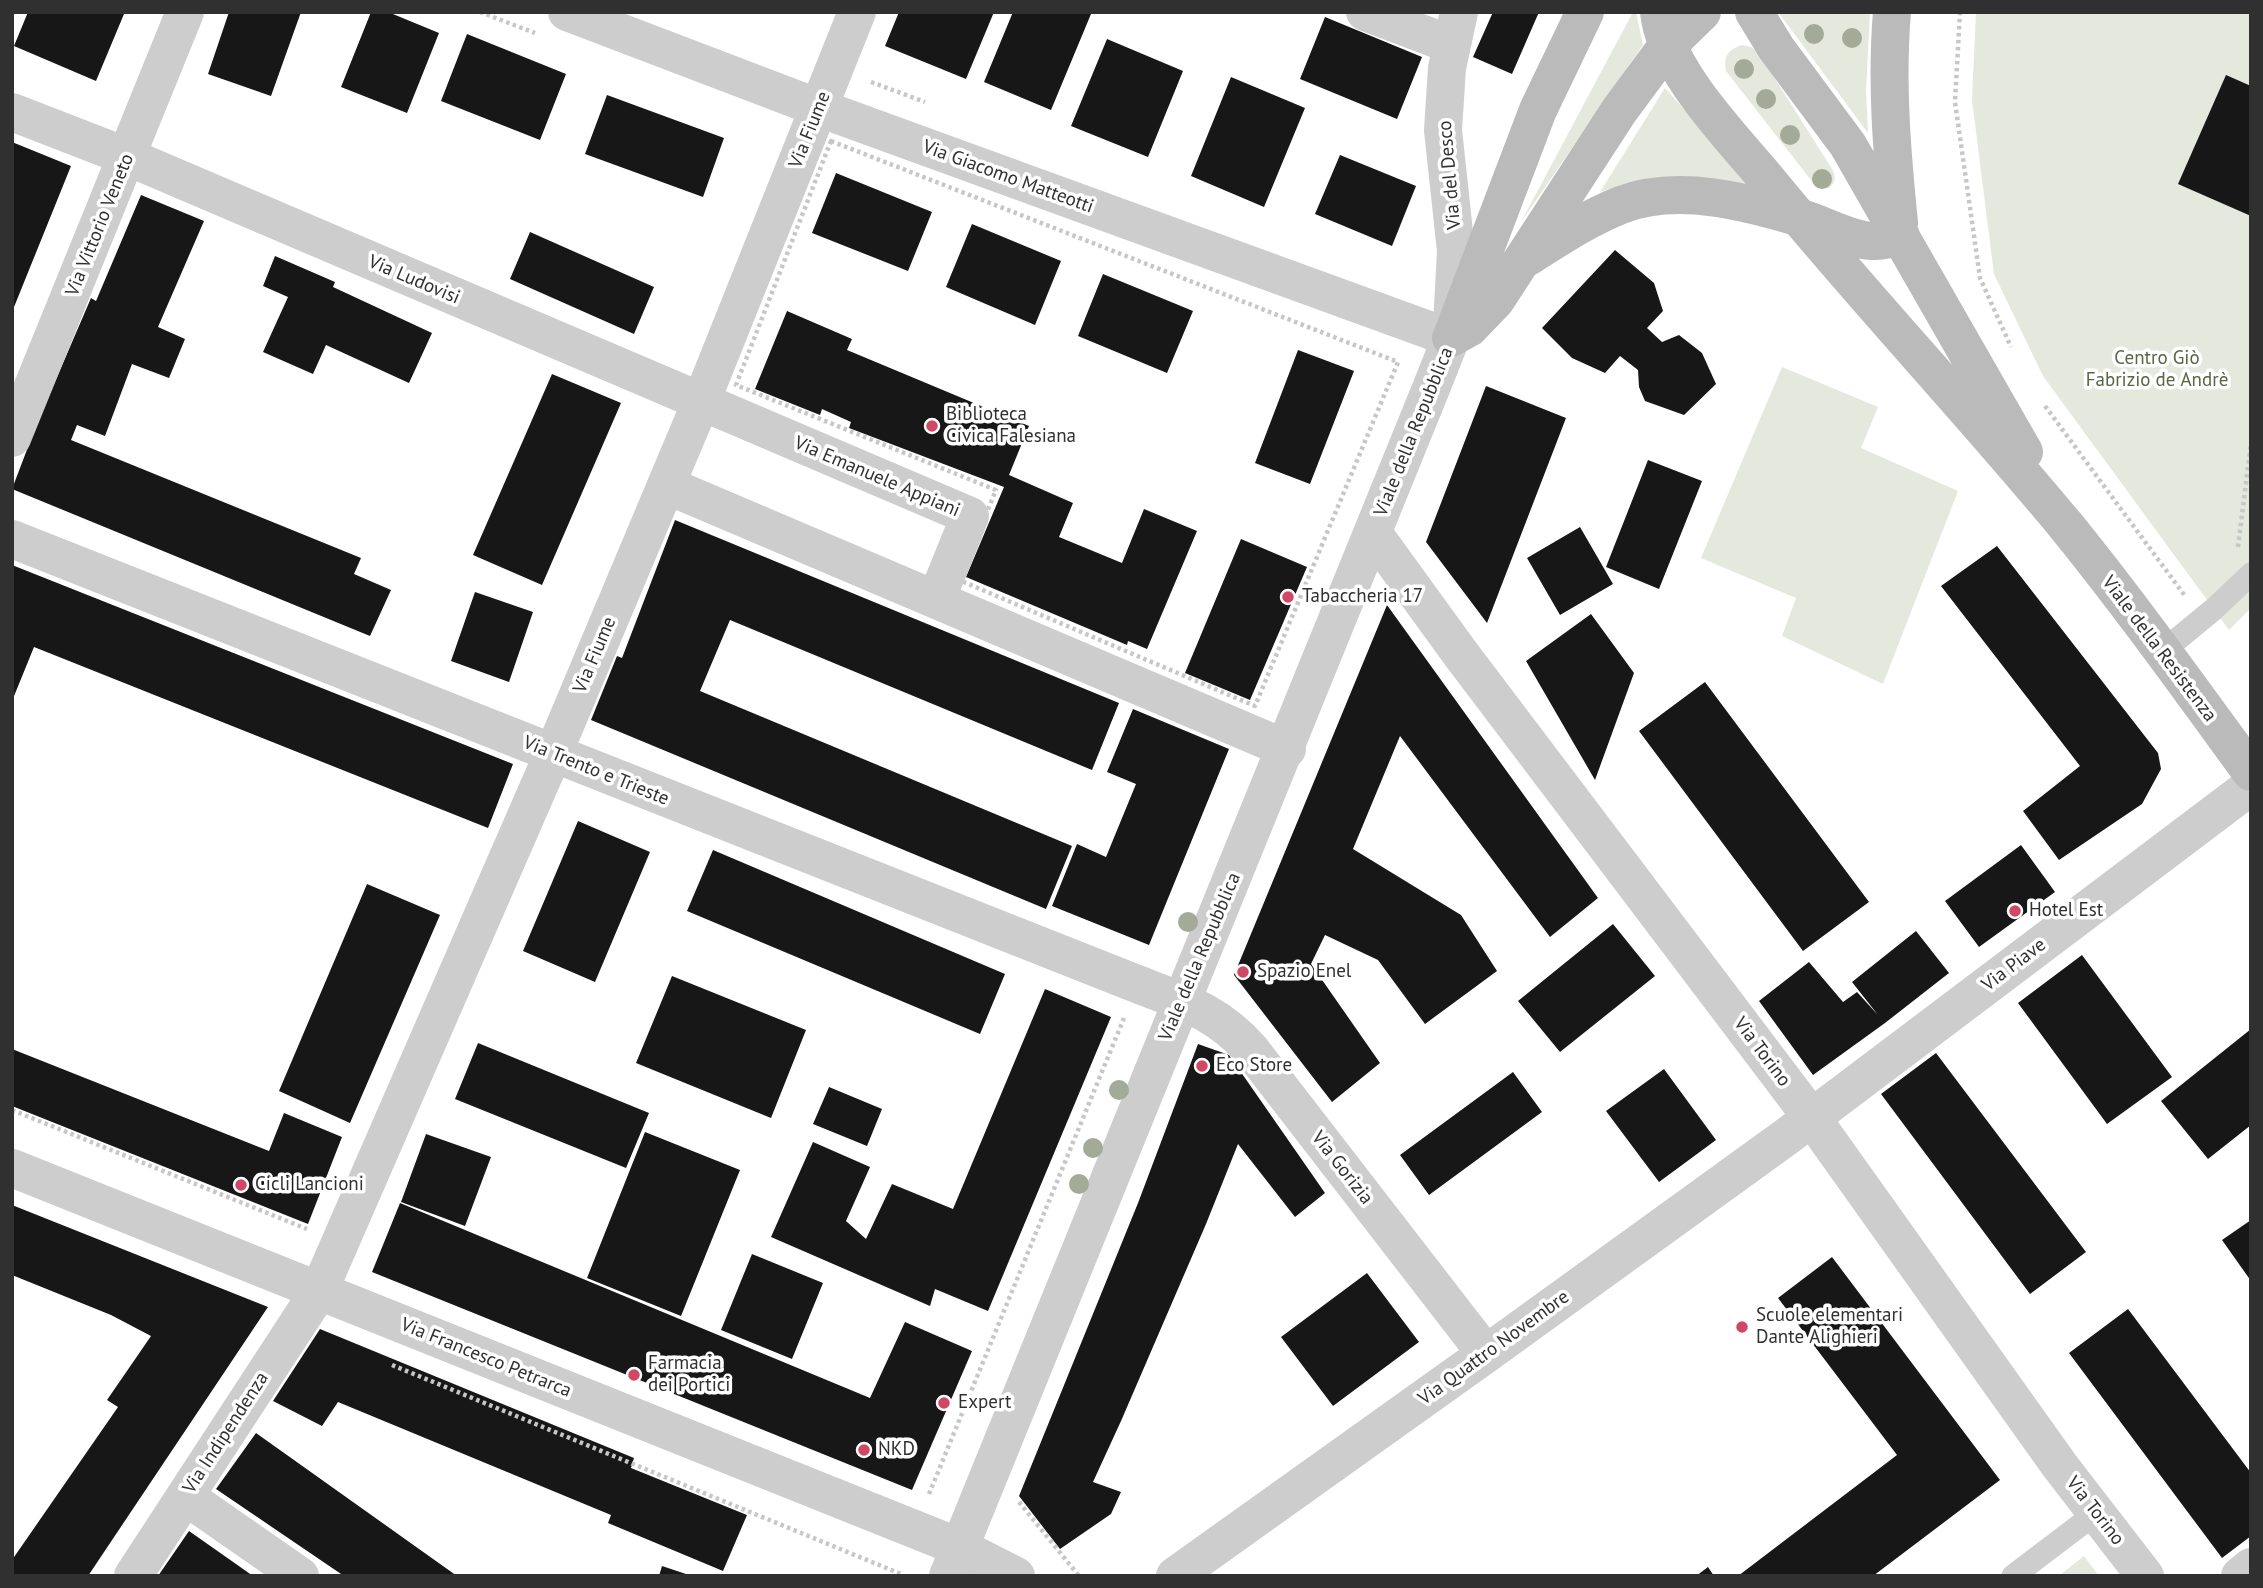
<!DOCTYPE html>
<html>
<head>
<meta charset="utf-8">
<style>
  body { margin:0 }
  #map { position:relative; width:2263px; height:1588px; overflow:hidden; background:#fff; font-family:"PT Sans",sans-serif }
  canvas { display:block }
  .frame { position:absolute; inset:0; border:14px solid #303030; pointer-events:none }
</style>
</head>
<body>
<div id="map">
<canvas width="2263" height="1588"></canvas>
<div class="frame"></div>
</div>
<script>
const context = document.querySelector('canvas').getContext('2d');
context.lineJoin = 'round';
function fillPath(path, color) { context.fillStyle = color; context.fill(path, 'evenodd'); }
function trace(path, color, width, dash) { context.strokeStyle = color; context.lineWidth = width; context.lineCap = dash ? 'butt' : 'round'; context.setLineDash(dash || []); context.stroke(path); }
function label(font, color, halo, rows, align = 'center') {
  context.font = font + ' "PT Sans",sans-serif'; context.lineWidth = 7; context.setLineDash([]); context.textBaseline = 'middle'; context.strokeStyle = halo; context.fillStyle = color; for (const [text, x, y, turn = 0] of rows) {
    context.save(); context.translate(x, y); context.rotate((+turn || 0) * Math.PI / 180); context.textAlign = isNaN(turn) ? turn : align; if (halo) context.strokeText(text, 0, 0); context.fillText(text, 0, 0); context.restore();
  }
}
fillPath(new Path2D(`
  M 1633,12 L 1636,12 L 1643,45 L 1521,222 Z
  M 1778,12 L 1870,12 L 1866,91 L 1868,133 Z
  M 1976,12 L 2251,12 L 2251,608 L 2229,630 L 2043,376 L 1994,274 L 1972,100 Z
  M 1742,45 L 1751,47 L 1758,52 L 1832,169 C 1836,177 1836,182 1829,188 L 1818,188 L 1814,184 L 1726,71 C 1723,57 1728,49 1742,45 Z
  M 1665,88 L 1753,187 C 1697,172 1655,174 1600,192 Z
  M 1782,367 L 1878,407 L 1861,448 L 1958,491 L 1883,684 L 1782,636 L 1796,598 L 1701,558 Z
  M 2084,1556 L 2099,1576 L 2058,1576 L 2060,1575 Z`), '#e4e8dd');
fillPath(new Path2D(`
  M 28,12 L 121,12 L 124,14 L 96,81 L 14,46 Z
  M 229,12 L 301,12 L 271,96 L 208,74 Z
  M 371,12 L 388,12 L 439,33 L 407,113 L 341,87 Z
  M 899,12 L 994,12 L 966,79 L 885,46 Z
  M 1013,12 L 1091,14 L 1051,110 L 984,82 Z
  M 1493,12 L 1539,12 L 1512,74 L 1473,57 Z
  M 1325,17 L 1422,57 L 1397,119 L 1300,79 Z
  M 467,34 L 566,74 L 540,140 L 441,101 Z
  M 1107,39 L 1183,71 L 1148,157 L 1071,126 Z
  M 2226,75 L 2251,86 L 2251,216 L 2178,184 Z
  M 1231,77 L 1305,108 L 1264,207 L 1191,176 Z
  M 607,95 L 724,138 L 703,197 L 585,154 Z
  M 12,142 L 71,166 L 12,312 Z
  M 1340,155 L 1416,186 L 1392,246 L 1315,214 Z
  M 836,173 L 932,212 L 908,271 L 812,233 Z
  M 141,195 L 204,221 L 158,327 L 185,339 L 169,378 L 132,364 L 105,436 L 77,425 L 71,440 L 361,558 L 354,574 L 391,590 L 370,636 L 12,489 L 36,426 L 91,298 L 96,301 Z
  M 972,224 L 1061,261 L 1035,325 L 946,287 Z
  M 530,232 L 654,287 L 634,334 L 510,279 Z
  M 1615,250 L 1654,283 L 1663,311 L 1647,328 L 1662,342 L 1679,335 L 1702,353 L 1716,384 L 1684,415 L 1645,401 L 1639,387 L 1638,370 L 1620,356 L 1605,373 L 1572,358 L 1542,328 Z
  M 275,256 L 335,282 L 333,287 L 432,333 L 409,383 L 326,345 L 313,374 L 263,352 L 288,297 L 263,286 Z
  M 1103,274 L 1193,311 L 1167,373 L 1078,336 Z
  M 787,311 L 852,339 L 847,350 L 1029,426 L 1009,475 L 1073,503 L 1059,537 L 1122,563 L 1144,509 L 1197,531 L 1147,649 L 1128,641 L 1127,645 L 966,577 L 1004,487 L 849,428 L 851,422 L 822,409 L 820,415 L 755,389 Z
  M 1298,350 L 1354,371 L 1310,484 L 1255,463 Z
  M 552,374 L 621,403 L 542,585 L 473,555 Z
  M 1486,386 L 1566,418 L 1487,623 L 1426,542 Z
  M 1648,460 L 1702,481 L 1659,589 L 1606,567 Z
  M 675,520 L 1119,703 L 1092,770 L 730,620 L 700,691 L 1072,846 L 1046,909 L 591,720 L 617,656 L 622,658 Z
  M 1580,527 L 1613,584 L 1560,615 L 1527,558 Z
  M 1241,539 L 1307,567 L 1250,700 L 1185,673 Z
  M 1997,546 L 2158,753 L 2161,769 L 2142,804 L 2059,860 L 2023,811 L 2080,766 L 1941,586 Z
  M 12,565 L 513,764 L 488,828 L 34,647 L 12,701 Z
  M 475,592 L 533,612 L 509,682 L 451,661 Z
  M 1387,605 L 1598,898 L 1550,937 L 1400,736 L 1353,849 L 1461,915 L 1497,971 L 1425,1024 L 1378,960 L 1325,935 L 1311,964 L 1380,1063 L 1332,1102 L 1234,975 Z
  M 1591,614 L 1634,673 L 1595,780 L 1526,661 Z
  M 1705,682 L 1869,902 L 1803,951 L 1639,731 Z
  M 1133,709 L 1229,749 L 1149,945 L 1052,906 L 1077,844 L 1106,857 L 1136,784 L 1107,772 Z
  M 578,821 L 650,852 L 595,982 L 523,951 Z
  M 2021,845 L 2055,892 L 1979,947 L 1945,901 Z
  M 713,850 L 1005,974 L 980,1034 L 687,911 Z
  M 367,884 L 440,915 L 350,1123 L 279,1091 Z
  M 1613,924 L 1655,976 L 1560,1052 L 1518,1001 Z
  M 1916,931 L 1949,973 L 1885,1023 L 1813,1075 L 1759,1001 L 1809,962 L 1843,1002 L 1857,992 L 1878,1015 L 1852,982 Z
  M 2082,955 L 2172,1077 L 2107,1124 L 2018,1003 Z
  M 672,976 L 806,1030 L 771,1118 L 636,1063 Z
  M 1045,989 L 1111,1017 L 988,1311 L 935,1289 L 930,1306 L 771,1237 L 813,1142 L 870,1167 L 846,1221 L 866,1239 L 892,1184 L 953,1209 Z
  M 2251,1029 L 2251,1125 L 2208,1159 L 2161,1101 Z
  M 478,1043 L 649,1113 L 626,1168 L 455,1099 Z
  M 1198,1044 L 1229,1055 L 1325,1193 L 1295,1217 L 1238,1144 L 1206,1224 L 1121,1421 L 1093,1482 L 1121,1492 L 1111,1514 L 1060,1549 L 1019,1496 L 1138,1203 Z
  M 12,1049 L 269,1151 L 284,1113 L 342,1137 L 308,1224 L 12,1106 Z
  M 1936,1053 L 2086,1252 L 2030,1294 L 1881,1094 Z
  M 1664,1069 L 1716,1140 L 1659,1182 L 1606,1111 Z
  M 1513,1072 L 1542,1112 L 1429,1195 L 1400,1155 Z
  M 829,1087 L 882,1109 L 867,1146 L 813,1124 Z
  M 645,1132 L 740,1170 L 681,1316 L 587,1278 Z
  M 426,1134 L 491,1157 L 465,1226 L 401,1202 Z
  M 400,1203 L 870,1398 L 905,1322 L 972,1351 L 912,1490 L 372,1272 Z
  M 12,1205 L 268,1307 L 88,1576 L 12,1576 L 12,1560 L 118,1407 L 107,1400 L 151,1336 L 111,1315 L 12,1275 Z
  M 2251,1220 L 2251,1281 L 2222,1240 Z
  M 752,1254 L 823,1283 L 792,1359 L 721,1330 Z
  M 1832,1257 L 2000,1480 L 1873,1576 L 1738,1576 L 1897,1455 L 1778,1298 Z
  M 1367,1273 L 1419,1342 L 1333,1406 L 1281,1337 Z
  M 2128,1309 L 2251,1473 L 2251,1536 L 2222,1558 L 2069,1353 Z
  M 320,1329 L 634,1458 L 631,1468 L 747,1515 L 723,1571 L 608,1523 L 611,1515 L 338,1402 L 322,1426 L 273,1401 Z
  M 256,1433 L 457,1576 L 344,1576 L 216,1489 Z
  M 189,1531 L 236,1564 L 253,1576 L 158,1576 Z
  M 662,1566 L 689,1575 L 689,1576 L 659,1576 Z
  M 1708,1567 L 1714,1576 L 1696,1576 Z`), '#171717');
trace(new Path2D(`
  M 480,12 L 535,33
  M 1960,12 L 1955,102 L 1980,278 L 2011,347
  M 871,82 L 925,102
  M 831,141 L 1398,362 L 1255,706 L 959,580 L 996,490 L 736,385 Z
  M 2045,406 L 2185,596
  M 2238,547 L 2251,443
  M 12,1110 L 307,1229
  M 392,1365 L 901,1574 L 900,1576
  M 929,1494 L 1124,1018
  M 1019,1502 L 1079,1576`), '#c7c7c7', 4.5, [3.5, 3.5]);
trace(new Path2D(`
  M 2163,651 L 2214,609 L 2251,574
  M 2013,1576 L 2096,1513`), '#cdcdcd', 23);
trace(new Path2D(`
  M 1365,12 L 1452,45
  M 12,112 L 128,157 L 970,516 L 936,600
  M 1452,326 L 1456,251 L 1443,130 L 1447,68 L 1459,12
  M 12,438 L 185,12
  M 666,485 L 1287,749
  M 1373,533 L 1460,653 L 1812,1118 L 2060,1466 L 2145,1576
  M 12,539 L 1132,982 C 1180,1001 1216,1010 1251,1050 L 1486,1354
  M 185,1496 L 300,1576
  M 959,1547 L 1016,1576
  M 133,1576 L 319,1291 L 553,754 L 701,402 L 857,12
  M 1175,1576 L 1486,1354 L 1786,1137 L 2251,786
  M 2240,1576 L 2251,1567`), '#cdcdcd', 38);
trace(new Path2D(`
  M 567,12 L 819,108 L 1451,338 C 1287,752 1113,1162 948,1576
  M 12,1168 L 959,1547`), '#cdcdcd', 38);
trace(new Path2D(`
  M 1659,12 C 1665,71 1732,137 1770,183 C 1866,300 1970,410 2067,527 C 2131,606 2191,690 2251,772
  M 1754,12 L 1776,48 L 1848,145 L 2024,452
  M 1892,12 C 1886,83 1892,153 1899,223
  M 1528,257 C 1558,238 1588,218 1621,205 C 1678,183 1748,202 1804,219 C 1824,225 1854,242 1875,241 C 1883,241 1892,238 1901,236
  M 1452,336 L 1538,110 L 1585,12
  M 1451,338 L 1469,328 L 1496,300 L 1619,111 L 1667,46 L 1702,12`), '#bababa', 38);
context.fillStyle = '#a3ab98';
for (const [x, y] of [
  [1814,34],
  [1852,38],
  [1744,69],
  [1766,99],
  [1790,135],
  [1822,179],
  [1188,922],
  [1119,1090],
  [1093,1148],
  [1079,1184]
]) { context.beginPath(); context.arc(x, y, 10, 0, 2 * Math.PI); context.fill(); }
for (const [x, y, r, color] of [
  [932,426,7,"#cf4966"],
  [1288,597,7,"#cf4966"],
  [2015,911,7,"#cf4966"],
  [1243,972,7,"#cf4966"],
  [1202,1066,7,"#cf4966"],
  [241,1185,7,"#cf4966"],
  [1742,1327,7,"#cf4966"],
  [634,1375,7,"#cf4966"],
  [944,1403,7,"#cf4966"],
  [864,1450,7,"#cf4966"]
]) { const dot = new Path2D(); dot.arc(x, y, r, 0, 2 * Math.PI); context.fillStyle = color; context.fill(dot); trace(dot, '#fff', 2.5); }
label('19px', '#303030', '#fff', [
  ["Via Fiume",810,130,-68],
  ["Via del Desco",1450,175,-95],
  ["Via Giacomo Matteotti",1008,177,20],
  ["Via Vittorio Veneto",100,225,-68],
  ["Via Ludovisi",414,280,23],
  ["Viale della Repubblica",1414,432,-68],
  ["Via Emanuele Appiani",877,477,23],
  ["Viale della Resistenza",2159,649,53],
  ["Via Fiume",595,655,-67],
  ["Via Trento e Trieste",596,771,22],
  ["Viale della Repubblica",1200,957,-67],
  ["Via Piave",2014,965,-37],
  ["Via Torino",1762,1052,53],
  ["Via Gorizia",1342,1168,52],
  ["Via Quattro Novembre",1494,1348,-36],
  ["Via Francesco Petrarca",486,1358,22],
  ["Via Indipendenza",226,1433,-57],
  ["Via Torino",2095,1511,52]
]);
label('19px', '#586643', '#fff', [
  ["Centro Giò",2157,359],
  ["Fabrizio de Andrè",2157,381]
]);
label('19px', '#303030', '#fff', [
  ["Biblioteca",946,415],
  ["Civica Falesiana",946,437],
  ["Tabaccheria 17",1302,597],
  ["Hotel Est",2029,911],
  ["Spazio Enel",1257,972],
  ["Eco Store",1216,1066],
  ["Cicli Lancioni",255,1185],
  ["Scuole elementari",1756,1316],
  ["Dante Alighieri",1756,1338],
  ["Farmacia",648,1364],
  ["dei Portici",648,1386],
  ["Expert",958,1403],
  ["NKD",878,1450]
], 'left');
</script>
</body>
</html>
